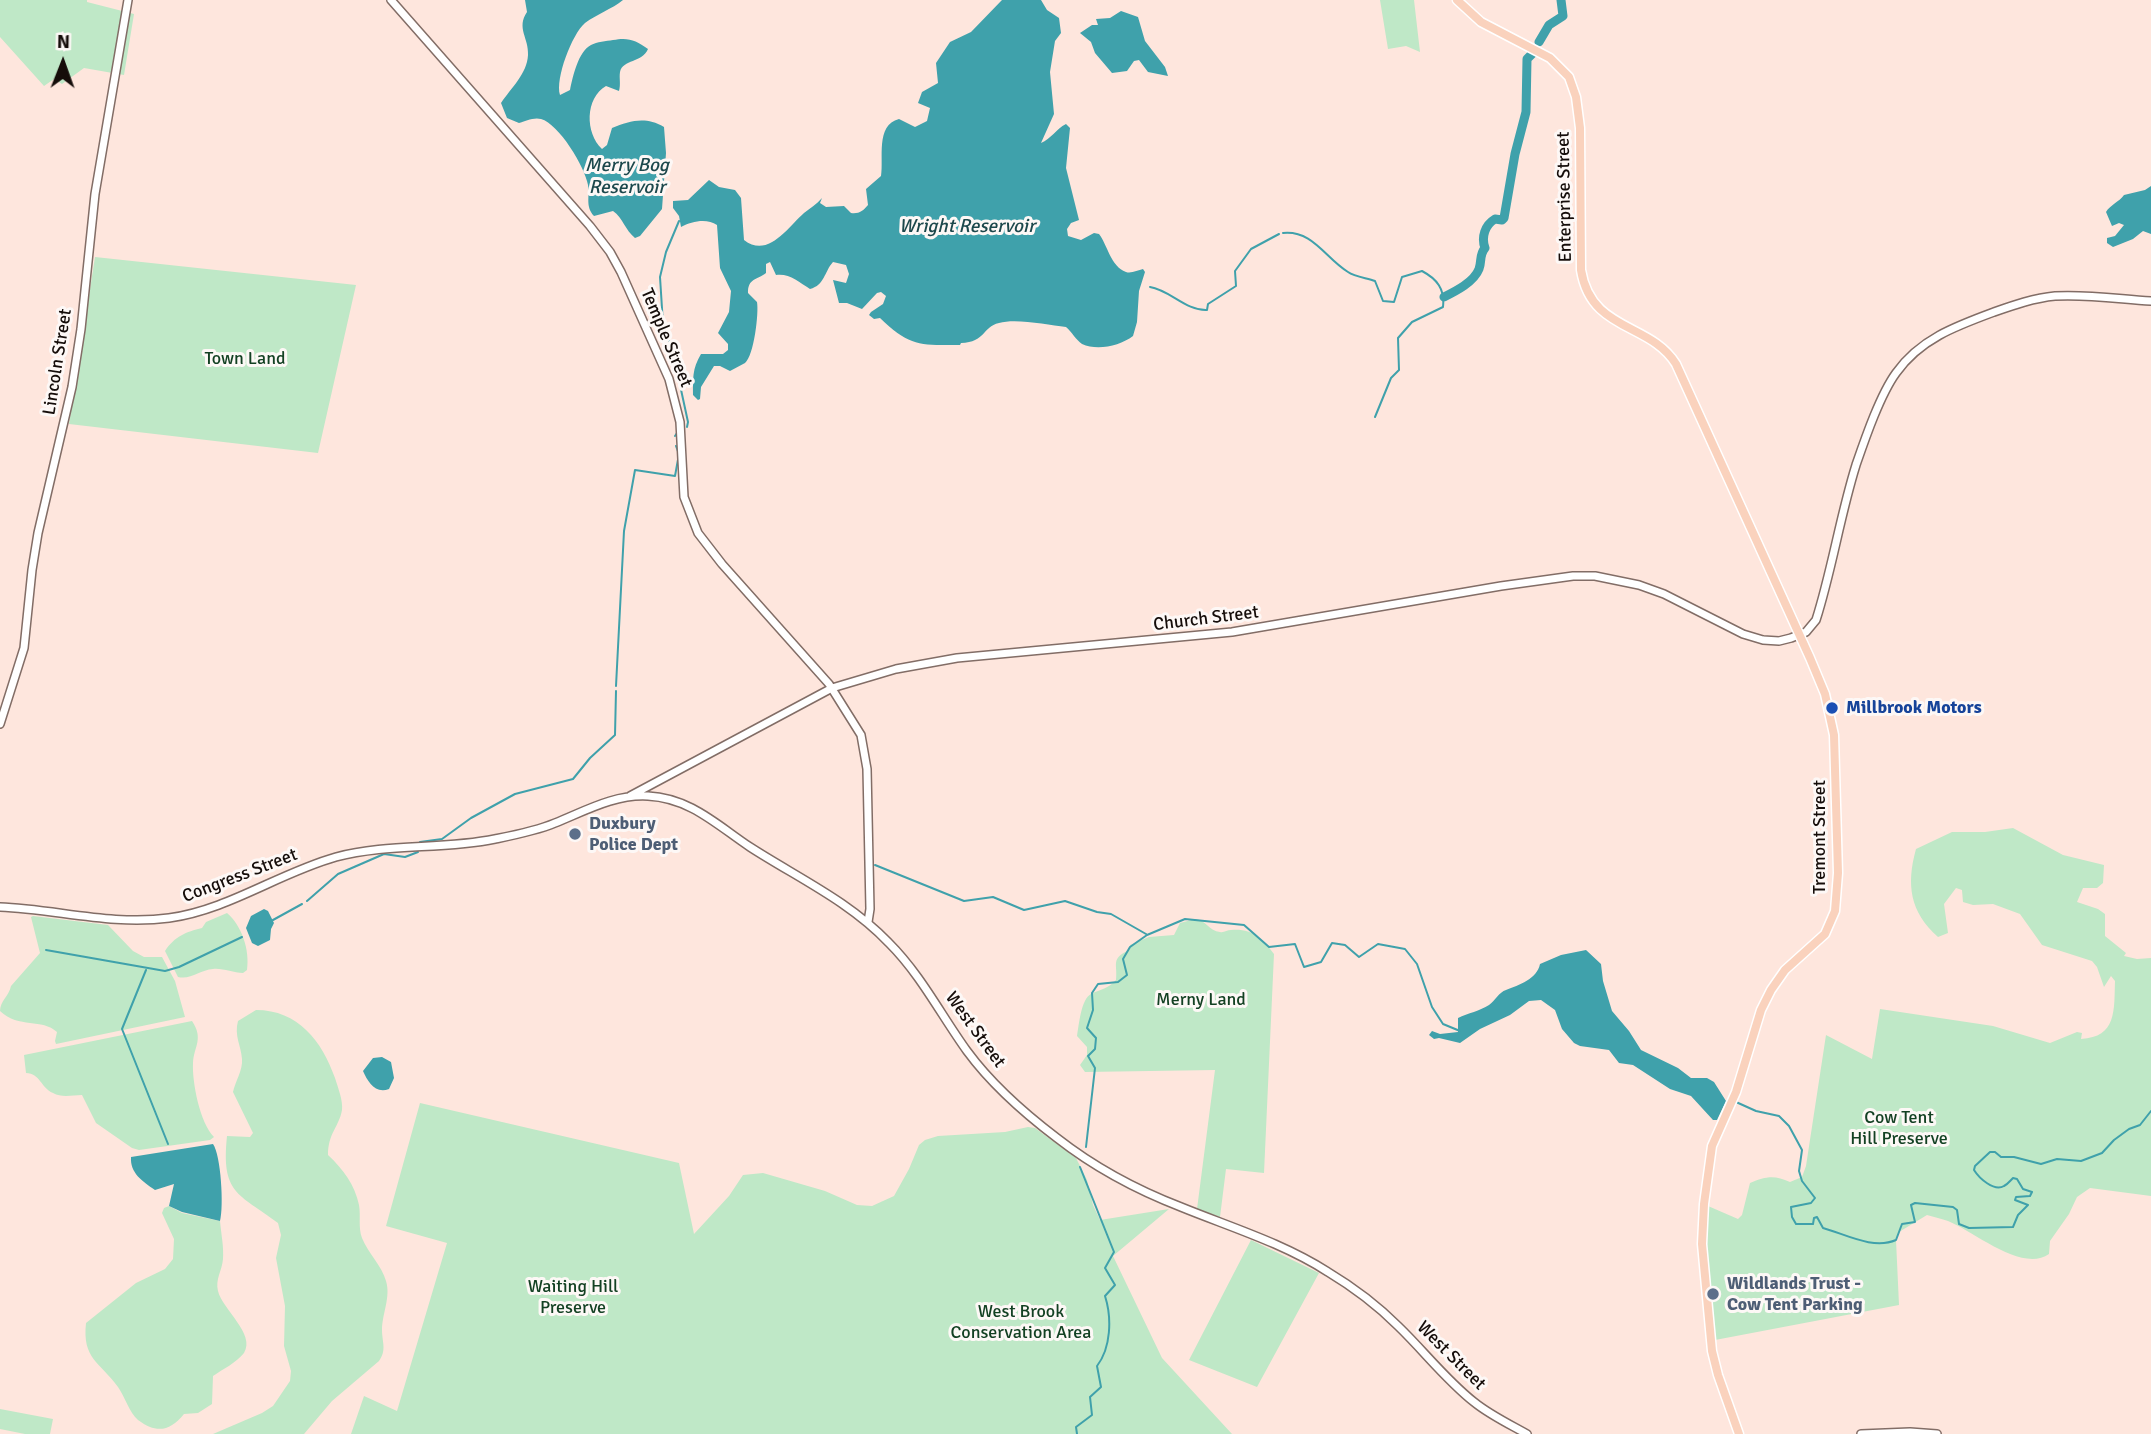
<!DOCTYPE html>
<html>
<head>
<meta charset="utf-8">
<style>
  body { margin:0 }
  #map { position:relative; width:2151px; height:1434px; overflow:hidden; background:#fee6dd; font-family:Signika,sans-serif }
  canvas { display:block }
  .north { position:absolute; left:28px; top:28px; width:70px; height:70px; -webkit-text-stroke:5px #fdf8f6; paint-order:stroke; rotate:1deg; font-size:19px; font-weight:700; line-height:28px; text-align:center; color:#150d0a }
  .north::after { content:''; display:block; margin:auto; width:24px; height:32px; background:#150d0a; clip-path:polygon(50% 0,100% 100%,50% 72%,0 100%) }
</style>
</head>
<body>
<div id="map">
<canvas width="2151" height="1434"></canvas>
<div class="north">N</div>
</div>
<script>
const context = document.querySelector('canvas').getContext('2d');
context.lineJoin = 'round';
function fillPath(path, color) { context.fillStyle = color; context.fill(path, 'evenodd'); }
function trace(path, color, width, dash) { context.strokeStyle = color; context.lineWidth = width; context.lineCap = dash ? 'butt' : 'round'; context.setLineDash(dash || []); context.stroke(path); }
function label(font, color, halo, rows, align = 'center') {
  context.font = font + ' Signika,sans-serif'; context.lineWidth = 6; context.setLineDash([]); context.textBaseline = 'middle'; context.strokeStyle = halo; context.fillStyle = color; for (const [text, x, y, turn = 0] of rows) {
    context.save(); context.translate(x, y); context.rotate((+turn || 0) * Math.PI / 180); context.textAlign = isNaN(turn) ? turn : align; if (halo) context.strokeText(text, 0, 0); context.fillText(text, 0, 0); context.restore();
  }
}
fillPath(new Path2D(`
  M 0,0 L 87,0 L 87,2 L 134,14 L 124,75 L 84,68 L 62,84 L 54,79 L 44,86 L 0,37 Z
  M 1380,0 L 1414,0 L 1420,52 L 1406,46 L 1388,49 Z
  M 95,257 L 356,285 L 318,453 L 69,424 Z
  M 2013,828 L 2063,855 L 2104,865 L 2103,883 L 2097,888 L 2083,888 L 2077,902 L 2098,909 L 2105,914 L 2105,936 L 2126,953 L 2124,956 L 2137,959 L 2151,958 L 2151,1196 L 2090,1188 L 2077,1197 L 2069,1214 L 2050,1241 L 2049,1254 C 2022,1273 1975,1232 1948,1221 C 1942,1219 1934,1217 1927,1215 L 1899,1232 L 1896,1240 L 1899,1305 L 1715,1340 L 1707,1249 L 1708,1206 L 1738,1219 L 1742,1215 L 1750,1183 C 1766,1176 1775,1175 1790,1182 L 1802,1177 L 1806,1166 L 1826,1035 L 1872,1059 L 1880,1009 L 1993,1026 L 2050,1043 L 2077,1032 L 2082,1033 L 2081,1039 C 2117,1037 2114,1010 2115,981 L 2111,976 L 2104,987 L 2097,967 L 2092,961 L 2042,945 L 2020,914 L 1993,904 L 1973,905 L 1963,902 L 1962,890 L 1956,888 L 1944,904 L 1948,933 L 1938,937 C 1910,912 1906,885 1916,849 L 1952,832 L 1985,832 Z
  M 227,913 C 242,926 250,950 247,970 L 243,973 C 233,973 223,968 213,969 C 200,970 191,980 178,977 L 165,951 C 175,936 186,932 202,928 L 206,922 Z
  M 33,916 L 108,925 L 133,951 L 144,957 L 162,957 L 175,981 L 185,1017 L 56,1044 L 55,1041 L 57,1032 C 42,1018 19,1029 0,1011 C 0,1001 9,996 11,986 L 40,953 L 31,917 Z
  M 1195,919 C 1206,920 1209,931 1220,932 C 1224,933 1227,930 1231,930 C 1252,928 1263,939 1274,954 L 1264,1173 L 1226,1169 L 1220,1217 L 1197,1209 L 1215,1070 L 1085,1072 L 1080,1065 L 1087,1055 L 1087,1047 L 1077,1036 C 1079,1025 1081,999 1091,994 C 1101,989 1108,989 1116,980 C 1118,964 1110,959 1129,950 L 1130,945 L 1149,937 L 1174,935 L 1180,923 Z
  M 256,1010 C 298,1010 322,1041 335,1078 C 338,1088 343,1100 342,1110 C 339,1127 328,1133 328,1155 C 343,1169 355,1185 359,1205 C 361,1216 358,1227 362,1238 C 368,1253 382,1266 386,1281 C 391,1297 382,1314 382,1330 C 382,1342 387,1350 379,1361 L 332,1401 L 304,1434 L 213,1434 L 262,1413 L 273,1406 L 290,1381 L 291,1371 L 284,1346 L 285,1306 L 276,1258 L 281,1235 L 278,1223 C 238,1193 221,1194 227,1136 L 250,1137 L 253,1133 L 233,1092 C 235,1082 243,1070 242,1059 C 241,1045 234,1036 238,1021 Z
  M 192,1021 C 204,1039 194,1046 193,1063 C 192,1082 200,1123 214,1137 L 210,1140 L 139,1150 L 132,1148 L 96,1123 L 82,1095 C 72,1095 62,1098 53,1093 C 41,1088 40,1073 26,1073 L 24,1055 Z
  M 420,1103 L 679,1163 L 694,1234 L 729,1196 L 743,1175 L 763,1173 L 825,1191 L 857,1205 L 872,1206 L 894,1196 L 909,1169 L 919,1145 L 925,1140 L 938,1136 L 1005,1132 L 1028,1127 L 1035,1128 L 1076,1158 L 1087,1180 L 1093,1205 L 1100,1220 L 1169,1209 L 1113,1256 L 1162,1358 L 1232,1434 L 351,1434 L 364,1396 L 397,1411 L 447,1243 L 386,1226 Z
  M 169,1206 L 182,1213 L 220,1221 C 221,1233 224,1247 223,1259 C 222,1271 215,1279 218,1291 C 222,1309 256,1334 244,1353 C 236,1363 223,1369 213,1376 L 212,1404 L 198,1413 L 184,1414 C 170,1431 157,1434 138,1420 C 129,1412 125,1397 118,1387 C 100,1362 82,1359 86,1323 L 136,1283 L 165,1269 L 173,1259 L 174,1239 L 162,1213 L 164,1208 Z
  M 1251,1240 L 1319,1273 L 1257,1387 L 1189,1360 Z
  M 0,1409 L 53,1419 L 50,1434 L 25,1434 L 0,1429 Z`), '#bfe8c7');
fillPath(new Path2D(`
  M 525,0 L 623,0 C 612,9 597,14 585,23 C 572,34 555,79 560,95 L 570,90 C 573,76 578,52 591,45 C 597,42 606,41 613,40 C 628,37 636,40 648,49 C 642,63 623,59 620,72 C 619,78 621,84 619,91 L 606,86 C 585,98 585,133 602,149 L 607,145 L 612,128 C 630,121 645,116 664,127 L 666,153 L 662,209 L 640,236 L 635,238 C 625,230 623,218 613,211 L 594,216 C 585,206 590,197 588,185 C 585,167 559,124 541,119 C 534,117 525,121 519,123 L 507,118 L 501,103 C 511,88 527,74 528,55 C 529,38 516,28 527,12 Z
  M 1002,0 L 1041,0 L 1047,10 L 1059,18 L 1061,33 L 1055,41 L 1050,72 L 1054,114 L 1041,143 C 1051,139 1056,129 1066,124 L 1070,128 L 1066,168 L 1079,220 L 1071,223 L 1067,229 L 1068,236 L 1081,240 L 1094,233 L 1099,234 C 1107,244 1111,267 1126,272 C 1131,274 1138,270 1143,269 L 1145,272 L 1139,291 L 1137,322 L 1133,336 C 1120,346 1097,351 1082,344 C 1076,340 1072,332 1066,327 C 1048,325 1016,318 999,323 C 982,327 986,342 961,343 L 960,345 C 920,345 910,347 880,318 L 874,319 L 869,315 L 871,312 L 883,304 L 886,296 L 881,292 L 877,293 L 862,309 L 847,303 L 839,303 L 833,280 L 846,283 L 849,274 L 846,265 L 833,262 C 824,272 825,285 810,289 C 799,282 789,273 776,275 L 770,262 L 766,264 L 766,273 C 757,280 748,278 748,293 L 757,302 C 759,313 754,356 745,363 C 740,366 735,368 730,371 L 720,366 L 714,366 L 701,387 L 700,399 L 698,400 L 693,395 C 693,379 692,369 701,354 L 723,354 L 728,350 L 728,344 L 718,333 L 729,312 L 731,291 L 720,268 L 717,225 C 707,218 692,221 681,227 L 679,216 L 673,208 L 673,201 L 688,200 L 709,180 L 719,187 L 735,190 L 741,198 L 744,240 C 768,259 788,227 804,213 C 810,208 817,204 822,198 L 820,203 L 826,207 L 844,206 L 851,213 C 859,214 863,211 868,205 L 866,189 L 881,176 C 884,159 875,125 899,119 L 915,127 L 927,121 L 930,108 L 918,103 L 922,92 L 938,83 L 936,63 L 950,42 L 971,32 Z
  M 1121,11 L 1138,17 L 1145,41 L 1165,67 L 1168,76 L 1148,72 L 1139,60 L 1134,61 L 1127,71 L 1112,73 L 1095,53 L 1091,42 L 1080,33 L 1092,25 L 1098,25 L 1096,19 L 1110,18 Z
  M 2151,186 L 2151,234 L 2143,231 L 2133,239 L 2113,247 L 2107,243 L 2107,238 L 2115,236 L 2124,225 L 2119,223 L 2112,226 L 2106,212 C 2110,205 2119,202 2124,195 L 2145,190 Z
  M 264,909 L 268,911 L 274,923 L 271,929 L 270,940 L 258,946 L 252,943 L 246,928 L 251,916 Z
  M 1586,950 L 1601,964 L 1603,981 L 1612,1011 L 1629,1031 L 1641,1050 L 1678,1068 L 1691,1078 L 1707,1078 L 1714,1082 L 1726,1101 L 1717,1120 L 1713,1120 L 1691,1096 L 1670,1089 L 1633,1065 L 1619,1063 L 1609,1050 L 1580,1046 L 1574,1043 L 1562,1029 L 1555,1010 L 1541,1000 L 1529,1001 L 1510,1015 L 1480,1029 L 1460,1043 L 1439,1038 L 1434,1039 L 1429,1035 L 1432,1031 L 1440,1034 L 1458,1032 L 1458,1018 C 1468,1013 1480,1011 1489,1005 C 1495,1001 1499,992 1506,990 C 1519,985 1537,979 1540,964 L 1561,955 Z
  M 382,1057 L 391,1062 L 394,1078 L 389,1089 C 375,1094 368,1082 363,1071 L 373,1058 Z
  M 213,1144 C 221,1155 224,1207 220,1221 L 182,1212 L 169,1206 L 174,1184 L 155,1190 C 142,1181 130,1173 131,1157 Z`), '#3fa1ab');
trace(new Path2D(`
  M 679,221 L 666,252 L 660,277 L 663,324 L 672,348 L 688,422 L 687,427
  M 1283,233 C 1313,230 1325,258 1348,272 C 1355,277 1367,278 1375,281 L 1383,301 L 1394,302 L 1402,277 L 1422,271 C 1437,279 1445,289 1443,307 L 1412,322 L 1398,338 L 1399,370 L 1391,378 L 1375,417
  M 1150,287 C 1170,290 1186,311 1207,310 L 1208,304 L 1236,286 L 1235,271 L 1251,249 L 1279,234
  M 675,436 L 677,433
  M 616,686 L 624,531 L 635,470 L 675,476 L 679,454 L 676,446
  M 420,842 L 442,839 L 471,818 L 515,794 L 573,779 L 590,758 L 615,735 L 616,691
  M 875,865 L 964,901 L 993,897 L 1024,910 L 1065,901 L 1097,912 L 1111,914 L 1146,934
  M 307,901 L 338,874 L 384,854 L 405,857 L 418,852
  M 273,920 L 302,904
  M 46,950 L 165,971 L 179,967 L 242,937
  M 146,970 L 122,1029 L 168,1144
  M 1736,1102 L 1756,1111 L 1779,1116 L 1789,1126 L 1802,1150 L 1799,1171 L 1802,1181 L 1815,1198 L 1811,1203 L 1791,1207 L 1792,1217 L 1796,1224 L 1813,1224 L 1814,1218 L 1817,1217 L 1823,1228 C 1845,1234 1873,1250 1896,1240 L 1902,1224 L 1915,1222 L 1911,1205 L 1915,1203 L 1953,1207 L 1957,1210 L 1959,1224 L 1969,1228 L 2013,1227 L 2018,1215 L 2028,1205 L 2015,1200 L 2016,1197 L 2030,1196 L 2032,1192 L 2023,1189 L 2017,1179 L 2013,1178 C 2010,1181 2008,1184 2004,1186 C 1994,1192 1979,1178 1974,1170 L 1975,1166 L 1990,1152 L 1995,1152 L 2001,1157 L 2014,1157 L 2041,1164 L 2057,1159 L 2081,1161 L 2102,1153 L 2114,1140 L 2129,1129 L 2140,1125 L 2151,1111
  M 1086,1147 L 1095,1068 L 1088,1056 L 1095,1049 L 1096,1038 L 1087,1028 L 1093,1010 L 1092,993 L 1098,984 L 1118,982 L 1127,975 L 1123,959 L 1130,947 L 1147,935 L 1185,919 L 1244,925 L 1269,947 L 1295,944 L 1304,967 L 1321,962 L 1332,943 L 1345,945 L 1359,957 L 1378,944 L 1405,949 L 1417,964 L 1432,1007 L 1443,1024 L 1460,1031
  M 1077,1434 L 1076,1427 L 1092,1415 L 1090,1397 L 1101,1387 L 1097,1366 C 1111,1348 1112,1318 1105,1296 L 1115,1285 L 1105,1268 L 1114,1252 L 1080,1167`), '#3fa1ab', 2);
trace(new Path2D(`
  M 1539,42 L 1549,25 L 1563,16 L 1561,0
  M 1444,297 C 1456,291 1474,282 1479,269 C 1482,261 1479,255 1485,248 C 1481,237 1485,225 1495,219 L 1502,220 L 1504,218 L 1515,154 L 1526,112 L 1527,59 L 1535,51`), '#3fa1ab', 9);
const secondary = new Path2D(`
  M 391,0 L 590,226 L 610,252 L 621,272 L 669,379 L 680,422 L 684,497 L 698,533 L 722,564 L 829,684 L 861,735 L 867,769 L 870,909 L 868,922
  M 0,724 L 24,648 L 32,570 L 38,533 L 72,387 L 81,329 L 95,194 L 128,0
  M 630,796 L 832,688 L 896,669 L 957,658 L 1232,632 L 1501,586 L 1573,576 L 1595,576 L 1639,585 L 1664,594 L 1743,634 L 1763,640 L 1779,641 L 1791,638 L 1806,632 L 1816,620 C 1832,570 1840,516 1856,465 C 1865,439 1880,395 1896,373 C 1920,339 1956,326 1994,312 C 2014,305 2034,298 2055,296 C 2087,294 2119,299 2151,301
  M 0,907 C 55,909 113,926 169,918 C 228,910 279,873 336,857 C 388,843 442,850 495,839 C 515,835 536,831 555,823 C 585,811 615,794 648,796 C 690,798 717,825 750,847 C 798,878 849,901 889,943 C 921,975 941,1015 967,1051 C 992,1085 1024,1113 1057,1138 C 1094,1167 1137,1190 1181,1207 C 1230,1227 1283,1243 1328,1272 C 1353,1287 1377,1305 1398,1326 C 1424,1351 1446,1380 1474,1402 C 1490,1415 1509,1424 1527,1434
  M 1861,1434 L 1910,1432 L 1937,1434`);
const primary = new Path2D(`
  M 1457,0 L 1481,22 L 1550,58 L 1569,77 L 1576,97 L 1580,128 L 1581,270 C 1591,332 1650,322 1676,364 L 1810,658 L 1825,694 L 1834,735 L 1838,873 L 1835,911 L 1825,934 L 1785,970 L 1771,990 L 1761,1010 L 1736,1092 L 1712,1146 L 1704,1204 L 1702,1244 L 1712,1351 L 1718,1375 L 1739,1434`);
trace(secondary, '#826d66', 10);
trace(primary, '#fff', 11);
trace(secondary, '#fff', 7);
trace(primary, '#fad2bd', 8);
for (const [x, y, r, color] of [
  [1832,708,7,"#1a4fb4"],
  [575,834,7,"#5c6f8a"],
  [1713,1294,7,"#5c6f8a"]
]) { const dot = new Path2D(); dot.arc(x, y, r, 0, 2 * Math.PI); context.fillStyle = color; context.fill(dot); trace(dot, '#fdf8f6', 2.5); }
label('18px', '#150d0a', '#fdf8f6', [
  ["Enterprise Street",1565,197,-91],
  ["Temple Street",666,338,67],
  ["Lincoln Street",58,362,-81],
  ["Church Street",1206,619,-7],
  ["Tremont Street",1820,837,-90],
  ["Congress Street",240,876,-21],
  ["West Street",975,1030,54],
  ["West Street",1451,1356,45]
]);
label('18px', '#134123', '#fdf8f6', [
  ["Town Land",245,359],
  ["Merny Land",1201,1000],
  ["Cow Tent",1899,1118],
  ["Hill Preserve",1899,1139],
  ["Waiting Hill",573,1287],
  ["Preserve",573,1308],
  ["West Brook",1021,1312],
  ["Conservation Area",1021,1333]
]);
label('bold 18px', '#164399', '#fdf8f6', [
  ["Millbrook Motors",1846,708]
], 'left');
label('bold 18px', '#4e5e75', '#fdf8f6', [
  ["Duxbury",589,824],
  ["Police Dept",589,845],
  ["Wildlands Trust -",1727,1284],
  ["Cow Tent Parking",1727,1305]
], 'left');
label('italic 19px', '#1c484c', '#fdf8f6', [
  ["Merry Bog",627,166],
  ["Reservoir",627,188],
  ["Wright Reservoir",967,227]
]);
</script>
</body>
</html>
